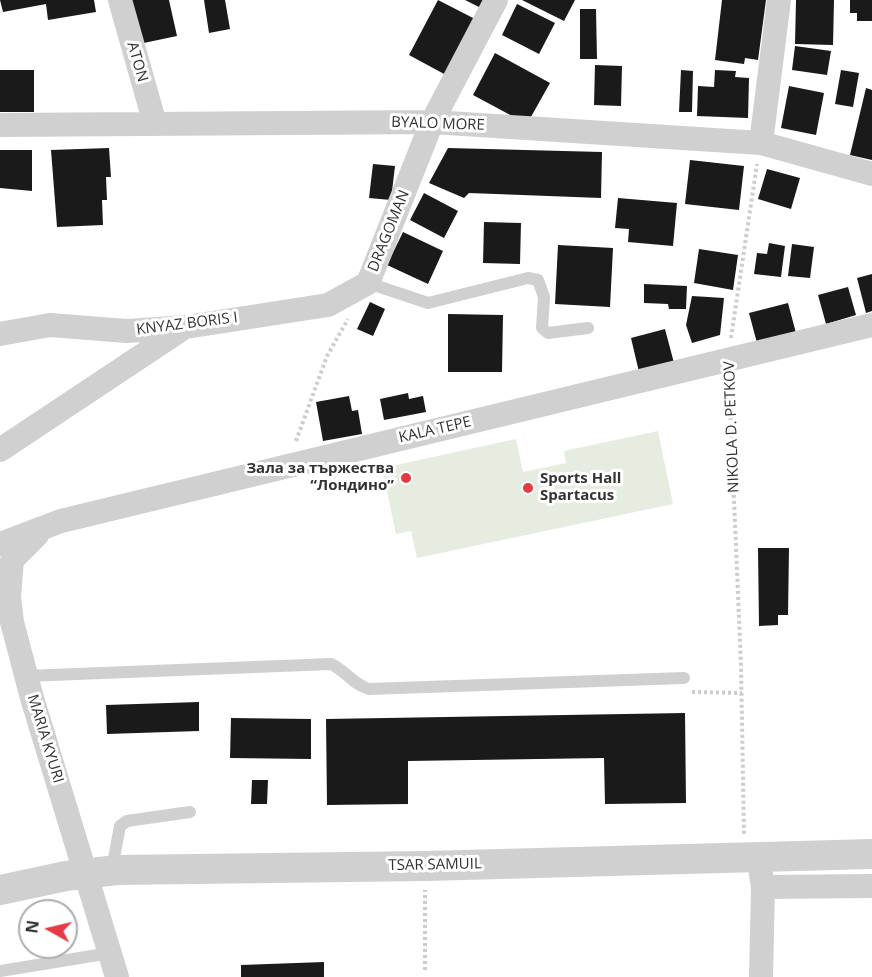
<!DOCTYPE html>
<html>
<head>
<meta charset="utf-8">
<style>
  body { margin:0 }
  #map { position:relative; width:872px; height:977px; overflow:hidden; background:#fff; font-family:"Open Sans",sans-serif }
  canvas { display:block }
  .north { position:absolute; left:18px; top:899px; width:60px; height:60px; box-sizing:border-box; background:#fff; border:2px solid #adadad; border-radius:50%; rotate:278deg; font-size:16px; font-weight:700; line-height:24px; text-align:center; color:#333 }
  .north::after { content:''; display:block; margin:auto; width:21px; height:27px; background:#e63946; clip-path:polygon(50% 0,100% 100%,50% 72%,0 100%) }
</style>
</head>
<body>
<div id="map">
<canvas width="872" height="977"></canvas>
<div class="north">N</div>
</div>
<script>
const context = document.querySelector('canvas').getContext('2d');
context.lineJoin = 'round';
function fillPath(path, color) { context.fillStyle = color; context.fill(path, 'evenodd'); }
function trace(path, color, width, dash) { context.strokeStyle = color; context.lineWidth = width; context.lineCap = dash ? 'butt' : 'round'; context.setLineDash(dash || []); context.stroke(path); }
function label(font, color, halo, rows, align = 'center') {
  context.font = font + ' "Open Sans",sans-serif'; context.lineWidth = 6; context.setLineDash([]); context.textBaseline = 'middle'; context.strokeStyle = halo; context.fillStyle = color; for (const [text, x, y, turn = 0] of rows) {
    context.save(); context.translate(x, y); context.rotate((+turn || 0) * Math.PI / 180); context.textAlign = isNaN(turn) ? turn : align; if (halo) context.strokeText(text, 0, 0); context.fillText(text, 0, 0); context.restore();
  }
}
fillPath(new Path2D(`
  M 658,431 L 673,504 L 417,558 L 411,531 L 396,534 L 382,468 L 516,439 L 523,472 L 566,463 L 564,451 Z`), '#e6ecdf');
fillPath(new Path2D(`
  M 0,0 L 94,0 L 96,12 L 48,20 L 46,4 L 3,12 Z
  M 130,0 L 169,0 L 177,36 L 139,44 Z
  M 204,0 L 225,0 L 230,29 L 209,33 Z
  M 438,0 L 475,19 L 446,75 L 409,55 Z
  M 465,0 L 485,0 L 481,8 Z
  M 522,0 L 575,0 L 564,21 Z
  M 722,0 L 766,0 L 758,60 L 745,58 L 744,64 L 715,60 Z
  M 796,0 L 834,0 L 833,45 L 795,44 Z
  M 850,0 L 872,0 L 872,21 L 857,21 L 857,13 L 850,13 Z
  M 517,4 L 555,23 L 539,54 L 502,35 Z
  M 580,9 L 596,9 L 597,59 L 580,59 Z
  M 795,46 L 831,51 L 827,75 L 792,70 Z
  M 495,53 L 550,83 L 527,124 L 473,95 Z
  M 595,65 L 622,66 L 621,106 L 594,105 Z
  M 0,70 L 34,70 L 34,112 L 0,112 Z
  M 681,70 L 693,71 L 692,112 L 679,112 Z
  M 715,70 L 736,71 L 735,77 L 749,78 L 748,118 L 697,116 L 698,86 L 714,87 Z
  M 841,70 L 859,73 L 853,107 L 835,104 Z
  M 789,86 L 824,93 L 816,135 L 781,128 Z
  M 866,88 L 872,90 L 872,160 L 850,155 Z
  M 109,148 L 111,177 L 106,177 L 107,200 L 102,200 L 103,225 L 57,227 L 51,150 Z
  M 448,148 L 602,152 L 601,198 L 469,193 L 464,198 L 429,183 Z
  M 0,150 L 32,150 L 32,191 L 0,188 Z
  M 690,160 L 744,166 L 739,210 L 685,204 Z
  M 373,164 L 395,166 L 391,200 L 369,198 Z
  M 767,169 L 800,178 L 791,209 L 758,199 Z
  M 424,193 L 458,211 L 444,238 L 410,220 Z
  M 618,198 L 677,203 L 673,246 L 628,242 L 629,229 L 615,228 Z
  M 484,222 L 521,223 L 520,264 L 483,263 Z
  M 403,232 L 443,251 L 428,284 L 387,265 Z
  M 769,243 L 785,246 L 781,277 L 754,274 L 757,253 L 767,254 Z
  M 792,244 L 814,247 L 810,278 L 788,276 Z
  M 558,245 L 613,248 L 610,307 L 555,304 Z
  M 699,249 L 738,255 L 733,290 L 694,283 Z
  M 872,274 L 872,311 L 866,313 L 857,278 Z
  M 644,284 L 687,286 L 686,309 L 669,309 L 668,304 L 644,303 Z
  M 848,287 L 856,315 L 826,324 L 818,295 Z
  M 692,296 L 724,298 L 720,335 L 692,343 L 686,325 Z
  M 370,302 L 385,309 L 373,336 L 357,329 Z
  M 788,303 L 796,333 L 757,343 L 749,313 Z
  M 448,314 L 503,315 L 502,372 L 448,372 Z
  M 665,329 L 674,363 L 639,372 L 631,338 Z
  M 408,393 L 409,399 L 423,396 L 426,412 L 384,420 L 380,399 Z
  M 349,396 L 352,411 L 358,410 L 362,434 L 323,441 L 316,402 Z
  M 758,548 L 789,548 L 788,615 L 778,615 L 778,625 L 759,626 Z
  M 199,702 L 199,731 L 107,734 L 106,705 Z
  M 685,713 L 686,803 L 605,804 L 604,758 L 408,761 L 408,804 L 327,805 L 326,719 Z
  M 231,718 L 311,719 L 311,759 L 230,758 Z
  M 252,780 L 268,780 L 267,804 L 251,804 Z
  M 324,962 L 324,977 L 241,977 L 241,965 Z`), '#1a1a1a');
trace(new Path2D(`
  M 731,338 L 757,164
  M 729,381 L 741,665 L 744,835
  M 296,441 L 327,356 L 348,319
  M 692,692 L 742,693
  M 425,970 L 425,890`), '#cdcdcd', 4, [3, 3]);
trace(new Path2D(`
  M 368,283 L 428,303 L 528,278 L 538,280 L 544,297 L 542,328 L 548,333 L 588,328
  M 26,676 L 331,664 C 346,671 354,685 369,689 L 684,678
  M 112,869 L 120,826 L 127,821 L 190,812
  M 0,971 L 110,953`), '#d0d0d0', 12);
trace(new Path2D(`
  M 120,0 L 155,124
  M 0,125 L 432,122 L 761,143 L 872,174
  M 761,143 L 779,0
  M 0,334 L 50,325 L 127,331 L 186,327 L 328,305 L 368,283 L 432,122 L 496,0
  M 0,450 L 185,327
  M 37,535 L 12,560 L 9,597 L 12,622 L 32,698 L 117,977
  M 0,544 L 61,521 L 872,325
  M 758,856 L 763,887 L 761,977
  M 763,887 L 872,886`), '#d0d0d0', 24);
trace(new Path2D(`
  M 0,890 L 66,876 L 117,870 L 426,866 L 872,854`), '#d0d0d0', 30);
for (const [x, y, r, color] of [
  [406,478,6,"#e63946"],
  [528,488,6,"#e63946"]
]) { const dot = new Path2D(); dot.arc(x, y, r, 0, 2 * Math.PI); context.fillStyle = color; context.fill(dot); trace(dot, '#fff', 2); }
label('15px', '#333', '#fff', [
  ["ATON",137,62,74],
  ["BYALO MORE",438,124,2],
  ["DRAGOMAN",389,231,-68],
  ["KNYAZ BORIS I",187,324,-7],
  ["NIKOLA D. PETKOV",732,427,-92],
  ["KALA TEPE",435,430,-13],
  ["MARIA KYURI",45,739,73],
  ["TSAR SAMUIL",435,865,-1]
]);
label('bold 15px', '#333', '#fff', [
  ["Зала за тържества",394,469],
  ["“Лондино”",394,486],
  ["Sports Hall",540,479,"left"],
  ["Spartacus",540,496,"left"]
], 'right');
</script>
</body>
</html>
